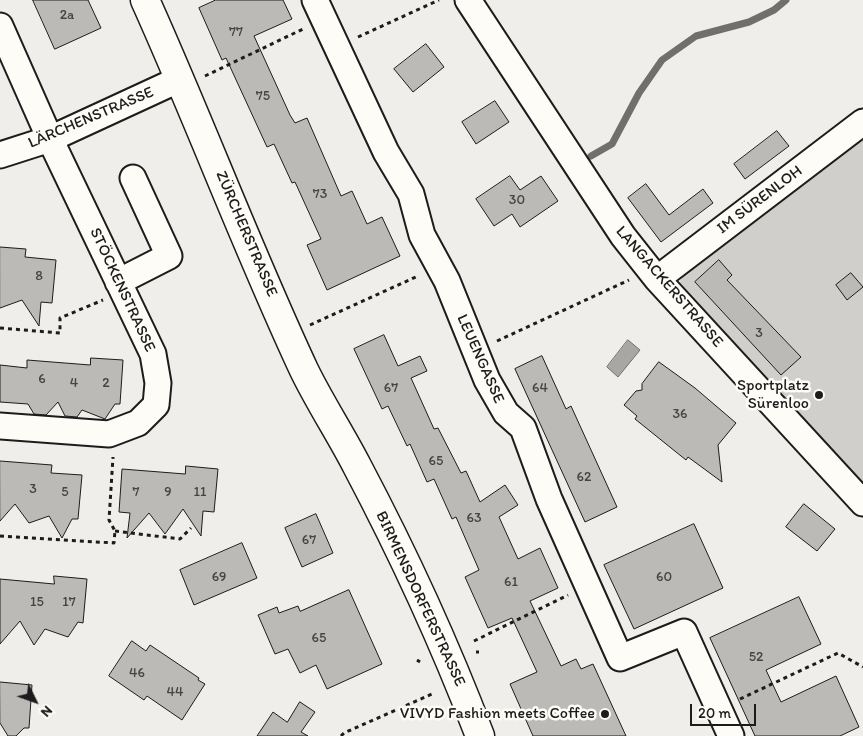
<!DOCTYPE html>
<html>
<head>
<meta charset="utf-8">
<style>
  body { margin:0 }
  #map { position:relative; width:863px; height:736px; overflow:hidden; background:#f0eeea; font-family:Itim,sans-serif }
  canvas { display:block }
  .north { position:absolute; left:10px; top:676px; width:50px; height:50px; -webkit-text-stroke:4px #fdfcf7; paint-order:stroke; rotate:132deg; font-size:14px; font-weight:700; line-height:20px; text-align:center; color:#1c1c1c }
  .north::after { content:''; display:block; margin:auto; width:18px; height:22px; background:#1c1c1c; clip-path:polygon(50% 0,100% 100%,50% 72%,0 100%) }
  .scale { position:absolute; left:690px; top:704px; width:66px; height:22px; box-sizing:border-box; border:2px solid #1c1c1c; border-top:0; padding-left:6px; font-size:15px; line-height:18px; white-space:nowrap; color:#1c1c1c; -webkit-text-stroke:4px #fdfcf7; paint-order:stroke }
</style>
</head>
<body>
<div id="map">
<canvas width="863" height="736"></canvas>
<div class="north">N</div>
<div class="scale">20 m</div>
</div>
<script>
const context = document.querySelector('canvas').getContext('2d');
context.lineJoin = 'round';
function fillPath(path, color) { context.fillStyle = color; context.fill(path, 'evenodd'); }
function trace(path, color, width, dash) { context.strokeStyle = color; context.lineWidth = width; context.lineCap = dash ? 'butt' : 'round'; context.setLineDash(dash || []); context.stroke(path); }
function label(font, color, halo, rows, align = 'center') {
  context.font = font + ' Itim,sans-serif'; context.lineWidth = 5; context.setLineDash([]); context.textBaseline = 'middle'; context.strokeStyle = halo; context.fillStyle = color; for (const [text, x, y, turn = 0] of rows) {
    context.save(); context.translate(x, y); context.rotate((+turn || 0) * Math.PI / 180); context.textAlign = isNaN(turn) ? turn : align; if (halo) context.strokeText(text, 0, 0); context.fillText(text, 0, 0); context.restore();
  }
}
fillPath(new Path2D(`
  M 863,129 L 863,489 L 683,293 L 680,282 L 684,271 Z`), '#d0cfcc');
const water = new Path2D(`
  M 628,340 L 640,350 L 618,377 L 607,367 Z`);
fillPath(water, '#a8a7a3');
trace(water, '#706f6d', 1);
trace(new Path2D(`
  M 591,156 L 612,144 L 639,93 L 662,60 L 696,36 L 749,22 L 774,10 L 786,0`), '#706f6d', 7);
const building = new Path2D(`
  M 33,0 L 88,0 L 101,28 L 55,49 Z
  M 216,0 L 283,0 L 292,19 L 254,36 L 290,115 L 295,123 L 307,118 L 341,196 L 352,191 L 367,224 L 382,217 L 400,256 L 327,290 L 307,245 L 321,239 L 295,182 L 292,183 L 274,144 L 267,147 L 226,58 L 222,60 L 199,8 Z
  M 426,44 L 444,67 L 413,92 L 394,69 Z
  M 495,101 L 509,122 L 476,144 L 462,122 Z
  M 777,131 L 789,146 L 745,179 L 734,164 Z
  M 510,176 L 520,190 L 541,176 L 558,201 L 520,227 L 512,214 L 494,226 L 476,199 Z
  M 646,184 L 669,215 L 703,189 L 713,203 L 661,242 L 628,198 Z
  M 0,247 L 26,249 L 25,257 L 56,260 L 52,303 L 41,302 L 39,326 L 22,300 L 0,308 Z
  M 719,260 L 732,275 L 727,280 L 801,357 L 781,375 L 695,282 Z
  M 851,273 L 863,287 L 847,300 L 836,285 Z
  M 384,335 L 398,366 L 420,356 L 427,371 L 411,378 L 434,429 L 438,428 L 461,473 L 466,471 L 480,502 L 505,485 L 518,505 L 499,517 L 518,559 L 540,548 L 558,588 L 530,601 L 561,666 L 576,659 L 581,669 L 593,664 L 626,736 L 533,736 L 510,684 L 537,672 L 512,618 L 488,628 L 465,577 L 479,570 L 456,517 L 452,519 L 434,479 L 427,482 L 410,444 L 407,446 L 388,406 L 382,409 L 354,349 Z
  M 542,356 L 566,409 L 571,406 L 617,507 L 585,522 L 515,369 Z
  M 91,358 L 123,360 L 120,404 L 115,404 L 105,419 L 82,410 L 77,417 L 65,416 L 58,402 L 46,415 L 34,414 L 28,404 L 0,402 L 0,365 L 27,368 L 27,360 L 90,365 Z
  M 659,362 L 695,388 L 736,423 L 718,445 L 722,482 L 688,457 L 686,460 L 635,419 L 637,416 L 624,405 L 636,391 L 642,390 L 642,384 Z
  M 0,461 L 52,465 L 51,473 L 82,475 L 78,519 L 72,519 L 62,538 L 49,516 L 29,523 L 15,504 L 0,521 Z
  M 186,466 L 218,469 L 214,512 L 203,511 L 201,536 L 183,509 L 165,534 L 149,513 L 127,538 L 130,513 L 119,512 L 122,469 L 185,474 Z
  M 804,504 L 835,529 L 817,551 L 786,527 Z
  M 316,514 L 333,553 L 302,567 L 285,528 Z
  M 694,524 L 723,588 L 634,629 L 604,565 Z
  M 242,543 L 257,578 L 194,605 L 180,570 Z
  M 54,576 L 87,579 L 83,623 L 78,622 L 68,637 L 45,629 L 34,645 L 20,621 L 0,644 L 0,579 L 54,584 Z
  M 349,590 L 382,664 L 327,689 L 316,665 L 300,673 L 288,649 L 275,654 L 258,615 L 277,607 L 279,613 L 298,606 L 300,611 Z
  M 799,597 L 821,644 L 766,670 L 773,685 L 781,702 L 836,676 L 859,727 L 840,736 L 755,736 L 710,638 Z
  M 132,641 L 146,651 L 150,645 L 199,678 L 198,680 L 205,684 L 182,720 L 147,696 L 144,700 L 109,676 Z
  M 0,682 L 32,685 L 29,728 L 24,728 L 16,736 L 8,736 L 0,723 Z
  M 300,702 L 315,712 L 301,732 L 308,736 L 257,736 L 273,712 L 287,722 Z`);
fillPath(building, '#bbbab6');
trace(building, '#1c1c1c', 1);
const minor = new Path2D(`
  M 315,0 L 386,152 L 411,194 L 422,235 L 447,281 L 487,380 L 506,413 L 523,428 L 549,499 L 620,658 L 684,632 L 731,736
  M 468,0 L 623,236 L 657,279 L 863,503
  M 0,26 L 50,139 L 153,354 L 158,383 L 156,405 L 138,423 L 109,434 L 0,426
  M 0,155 L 50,139 L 180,79
  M 657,279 L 863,122
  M 118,282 L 169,256 L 133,178`);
const major = new Path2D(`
  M 145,0 C 200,122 247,248 304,370 C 320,403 340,433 357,466 C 403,553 445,644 480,736`);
trace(minor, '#1c1c1c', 29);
trace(major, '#1c1c1c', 31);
trace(new Path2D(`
  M 358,37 L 439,0
  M 205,76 L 303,29
  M 310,325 L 418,276
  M 0,328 L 60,333 L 60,318 L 103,300
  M 497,341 L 629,280
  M 115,531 L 180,539 L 191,528
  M 0,536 L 114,543 L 115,531 L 109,520 L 113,457
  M 474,641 L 568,595
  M 476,652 L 479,652
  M 417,660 L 420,662
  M 740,699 L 838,653 L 863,667
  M 341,736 L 344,733 L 432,694`), '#1c1c1c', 3, [4, 4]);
trace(minor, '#fdfcf7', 25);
trace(major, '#fdfcf7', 28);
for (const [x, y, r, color] of [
  [819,395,5,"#1c1c1c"],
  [605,714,5,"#1c1c1c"]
]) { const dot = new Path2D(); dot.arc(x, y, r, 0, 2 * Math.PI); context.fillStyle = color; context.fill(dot); trace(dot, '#fdfcf7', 2); }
label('14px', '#444442', null, [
  ["2a",67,15],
  ["77",236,32],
  ["75",263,96],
  ["73",320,194],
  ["30",517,200],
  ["8",39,276],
  ["3",759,333],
  ["6",42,379],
  ["4",74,383],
  ["2",106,383],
  ["67",391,388],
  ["64",540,388],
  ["36",680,414],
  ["65",436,461],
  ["62",584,477],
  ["3",33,489],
  ["5",65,492],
  ["7",136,492],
  ["9",168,492],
  ["11",200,492],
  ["63",474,518],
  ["67",309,540],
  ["69",219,577],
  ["60",664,577],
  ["61",511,582],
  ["15",37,602],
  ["17",69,602],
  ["65",319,638],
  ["52",756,657],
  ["46",137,673],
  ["44",175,692]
]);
label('16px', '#1c1c1c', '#fdfcf7', [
  ["LÄRCHENSTRASSE",91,118,-23],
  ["IM SÜRENLOH",760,200,-37],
  ["ZÜRCHERSTRASSE",246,234,67],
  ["LANGACKERSTRASSE",669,287,49],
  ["STÖCKENSTRASSE",122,290,65],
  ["LEUENGASSE",480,359,66],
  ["BIRMENSDORFERSTRASSE",420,599,65]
]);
label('16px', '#1c1c1c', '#fdfcf7', [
  ["Sportplatz",809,386],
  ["Sürenloo",809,404],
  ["VIVYD Fashion meets Coffee",595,714]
], 'right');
</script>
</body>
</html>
